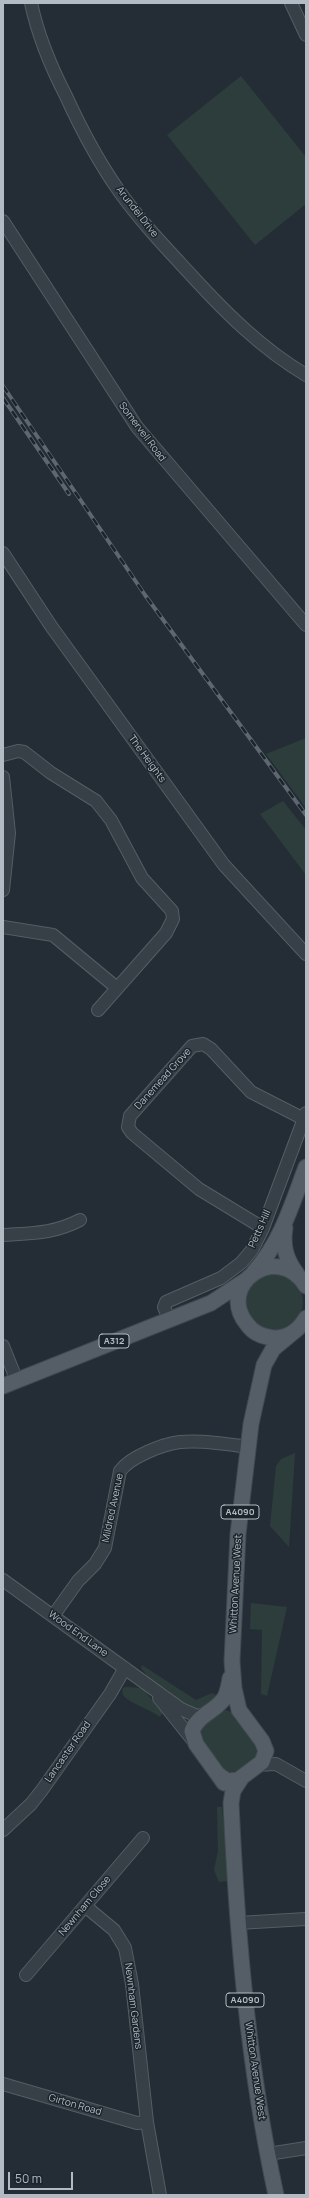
<!DOCTYPE html>
<html>
<head>
<meta charset="utf-8">
<style>
  body { margin:0 }
  #map { position:relative; width:309px; height:2198px; overflow:hidden; background:#242d36; font-family:Manrope,sans-serif }
  canvas { display:block }
  .frame { position:absolute; inset:0; border:4px solid #b2bac3; pointer-events:none }
  .scale { position:absolute; left:8px; top:2172px; width:65px; height:18px; box-sizing:border-box; border:2px solid #b2bac3; border-top:0; padding-left:5px; font-size:12px; line-height:14px; white-space:nowrap; color:#b2bac3; -webkit-text-stroke:3px #1c242b; paint-order:stroke }
</style>
</head>
<body>
<div id="map">
<canvas width="309" height="2198"></canvas>
<div class="frame"></div>
<div class="scale">50 m</div>
</div>
<script>
const context = document.querySelector('canvas').getContext('2d');
context.lineJoin = 'round';
function fillPath(path, color) { context.fillStyle = color; context.fill(path, 'evenodd'); }
function trace(path, color, width, dash) { context.strokeStyle = color; context.lineWidth = width; context.lineCap = dash ? 'butt' : 'round'; context.setLineDash(dash || []); context.stroke(path); }
function label(font, color, halo, rows, align = 'center') {
  context.font = font + ' Manrope,sans-serif'; context.lineWidth = 3; context.setLineDash([]); context.textBaseline = 'middle'; context.strokeStyle = halo; context.fillStyle = color; for (const [text, x, y, turn = 0] of rows) {
    context.save(); context.translate(x, y); context.rotate((+turn || 0) * Math.PI / 180); context.textAlign = isNaN(turn) ? turn : align; if (halo) context.strokeText(text, 0, 0); context.fillText(text, 0, 0); context.restore();
  }
}
fillPath(new Path2D(`
  M 241,76 L 306,157 L 306,204 L 255,245 L 167,135 Z
  M 306,738 L 306,808 L 266,754 Z
  M 283,801 L 306,830 L 306,875 L 260,814 Z
  M245 1302a29 29 0 1 1 58 0a29 29 0 1 1-58 0Z
  M 295,1453 L 289,1547 L 270,1526 L 276,1466 L 281,1459 Z
  M 251,1603 L 287,1607 L 267,1696 L 261,1694 L 262,1630 L 250,1629 Z
  M 142,1665 L 196,1700 L 212,1693 L 216,1695 C 191,1733 178,1687 154,1684 L 141,1668 Z
  M 126,1687 L 142,1688 L 163,1712 L 160,1717 C 150,1709 131,1704 125,1697 C 122,1695 122,1691 123,1688 Z
  M 226,1710 C 237,1712 255,1740 259,1750 L 255,1758 L 238,1771 L 228,1773 L 224,1771 L 201,1741 L 199,1729 L 222,1711 Z
  M 217,1807 L 222,1807 L 229,1874 L 227,1881 L 219,1882 L 214,1870 L 218,1851 Z`), '#2c3d3c');
const minor = new Path2D(`
  M 31,3 C 38,36 51,67 66,96 C 81,129 98,161 119,191 C 141,222 167,249 192,276 C 226,313 262,349 306,375
  M 291,3 L 306,35
  M 3,221 L 137,427 L 306,625
  M 3,553 L 51,626 L 224,865 L 306,954
  M 3,755 L 18,751 L 24,752 L 51,773 L 96,801 L 111,820 L 142,878 L 172,911 L 173,919 L 166,933 L 98,1010
  M 3,777 L 9,833 L 3,890
  M 3,927 L 53,935 L 117,988
  M 263,1228 L 199,1189 L 132,1133 L 128,1127 L 130,1116 L 192,1046 L 203,1044 L 211,1049 L 251,1092 L 304,1119
  M 3,1235 C 32,1233 53,1234 80,1220
  M 169,1319 L 164,1307 L 166,1302 L 221,1278 L 241,1263 L 252,1250 L 263,1228 L 306,1113
  M 3,1346 L 17,1381
  M 3,1580 L 181,1709 L 197,1716 L 205,1714
  M 53,1616 L 78,1581 L 95,1564 L 105,1548 L 120,1471 C 130,1457 163,1444 180,1442 C 198,1440 229,1444 248,1447
  M 159,1698 L 195,1743
  M 257,1765 L 276,1764 L 306,1781
  M 3,1830 L 31,1804 L 42,1790 L 110,1694 L 125,1668
  M 85,1906 L 114,1930 L 125,1948 L 132,1984 L 147,2122 L 160,2195
  M 238,1923 L 306,1919
  M 26,1975 L 143,1838
  M 3,2084 L 137,2123 L 147,2122
  M 268,2154 L 306,2148`);
const major = new Path2D(`
  M 285,1228 C 282,1246 286,1260 297,1274
  M 254,1272 C 281,1242 292,1204 306,1167
  M 306,1286 C 278,1240 215,1285 247,1324 C 253,1333 263,1337 274,1338 C 288,1338 299,1330 306,1318
  M 3,1386 L 211,1303 L 246,1280
  M 219,1775 L 227,1781 L 238,1780 L 262,1762 L 266,1751 L 262,1741 L 239,1710 L 234,1688 L 232,1661 L 238,1534 L 251,1424 L 264,1365 L 273,1349 L 296,1330
  M 242,1777 L 233,1791 L 231,1803 C 237,1934 248,2066 276,2195
  M 224,1783 L 196,1744 L 192,1731 C 198,1714 217,1711 225,1697 C 228,1691 229,1684 230,1678`);
trace(minor, '#555d64', 14);
trace(major, '#404850', 17);
trace(minor, '#373f47', 12);
trace(major, '#555e67', 15);
const rail = new Path2D(`
  M 3,386 L 145,595 L 306,815
  M 3,398 L 69,494`);
trace(rail, '#5e6670', 4);
trace(rail, '#1c242b', 2.5, [8]);
for (const [x, y, w] of [
  [114,1341,30],
  [240,1512,38],
  [245,2000,38]
]) { const box = new Path2D(); box.roundRect(x - w / 2, y - 7, w, 14, 3); context.fillStyle = '#1c242b'; context.fill(box); trace(box, '#b2bac3', 1); }
label('bold 9px', '#b2bac3', null, [
  ["A312",114,1341],
  ["A4090",240,1512],
  ["A4090",245,2000]
]);
label('10px', '#b2bac3', '#1c242b', [
  ["Arundel Drive",137,212,52],
  ["Somervell Road",142,432,53],
  ["The Heights",147,759,54],
  ["Danemead Grove",163,1079,-48],
  ["Petts Hill",260,1229,-66],
  ["Mildred Avenue",113,1508,-78],
  ["Whitton Avenue West",236,1584,-87],
  ["Wood End Lane",78,1634,36],
  ["Lancaster Road",68,1752,-55],
  ["Newnham Close",85,1906,-50],
  ["Newnham Gardens",133,2006,83],
  ["Whitton Avenue West",255,2071,82],
  ["Girton Road",75,2105,16]
]);
</script>
</body>
</html>
